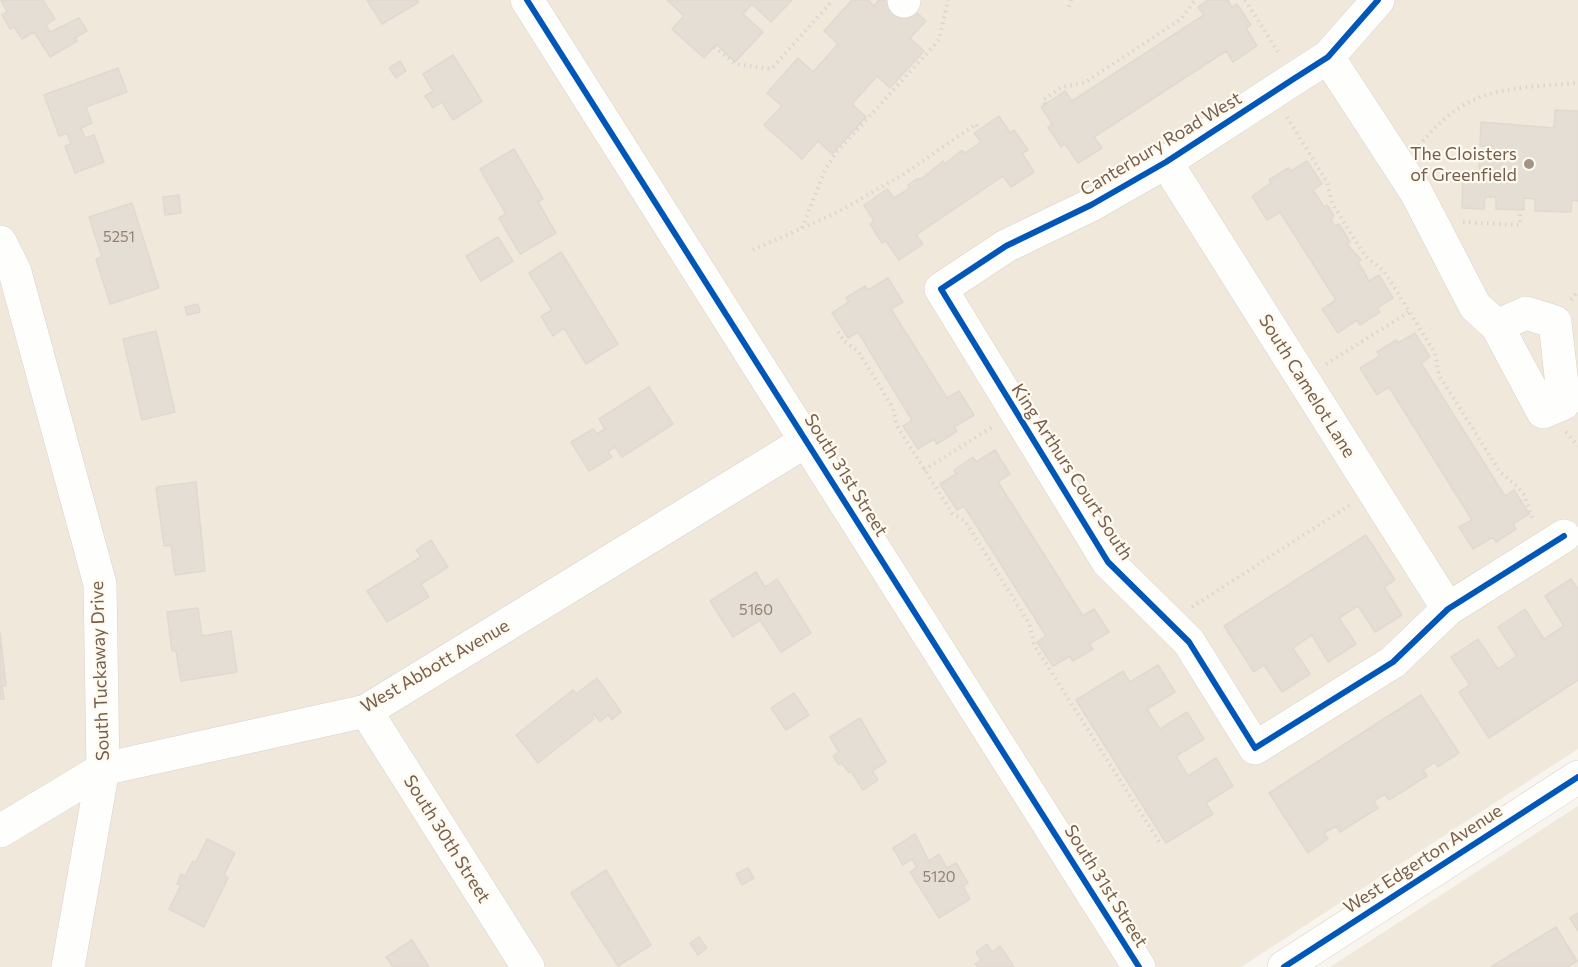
<!DOCTYPE html>
<html>
<head>
<meta charset="utf-8">
<style>
  body { margin:0 }
  canvas { display:block; background:#f8f5ee }
</style>
</head>
<body>
<canvas width="1578" height="967"></canvas>
<script>
const context = document.querySelector('canvas').getContext('2d');
context.lineJoin = 'round';
function fillPath(path, color) { context.fillStyle = color; context.fill(path, 'evenodd'); }
function trace(path, color, width, dash) { context.strokeStyle = color; context.lineWidth = width; context.lineCap = dash ? 'butt' : 'round'; context.setLineDash(dash || []); context.stroke(path); }
function label(font, color, halo, rows, align = 'center') {
  context.font = font + ' Commissioner,sans-serif'; context.lineWidth = 4.5; context.setLineDash([]); context.textBaseline = 'middle'; context.strokeStyle = halo; context.fillStyle = color; for (const [text, x, y, turn = 0] of rows) {
    context.save(); context.translate(x, y); context.rotate((+turn || 0) * Math.PI / 180); context.textAlign = isNaN(turn) ? turn : align; if (halo) context.strokeText(text, 0, 0); context.fillText(text, 0, 0); context.restore();
  }
}
fillPath(new Path2D(`
  M 0,0 L 1578,0 L 1578,749 L 1241,967 L 0,967 Z
  M 1578,806 L 1578,967 L 1330,967 Z`), '#f1e8dc');
const building = new Path2D(`
  M 1,0 L 43,0 L 55,19 L 46,25 L 50,32 L 79,18 L 87,31 L 75,38 L 77,41 L 50,57 L 34,32 L 22,39 L 14,27 L 10,29 L 2,15 L 7,12 Z
  M 367,0 L 417,0 L 419,2 L 382,24 Z
  M 667,0 L 792,0 L 771,22 L 752,4 L 743,14 L 763,32 L 735,62 L 716,44 L 704,58 L 672,29 L 684,16 Z
  M 852,0 L 868,0 L 874,6 L 879,0 L 903,0 L 926,21 L 910,38 L 924,51 L 890,88 L 877,76 L 852,104 L 866,117 L 832,154 L 818,141 L 802,159 L 764,125 L 782,106 L 767,93 L 798,58 L 813,72 L 838,44 L 824,31 Z
  M 1208,0 L 1228,0 L 1232,7 L 1237,4 L 1251,25 L 1246,28 L 1257,46 L 1233,62 L 1226,51 L 1094,137 L 1102,148 L 1078,163 L 1065,144 L 1061,147 L 1048,127 L 1052,124 L 1041,107 L 1065,91 L 1072,101 L 1204,15 L 1198,7 Z
  M 453,55 L 482,101 L 453,120 L 442,102 L 433,108 L 425,96 L 433,91 L 423,74 Z
  M 400,61 L 406,71 L 396,78 L 389,68 Z
  M 118,68 L 127,92 L 86,107 L 92,123 L 81,128 L 85,138 L 94,135 L 104,162 L 75,173 L 65,146 L 71,144 L 67,133 L 59,136 L 44,95 Z
  M 1555,110 L 1578,111 L 1578,201 L 1572,200 L 1571,212 L 1535,211 L 1535,199 L 1524,198 L 1524,210 L 1496,209 L 1496,197 L 1485,197 L 1484,209 L 1462,208 L 1463,171 L 1479,172 L 1480,156 L 1492,156 L 1493,146 L 1480,146 L 1481,122 L 1554,128 Z
  M 999,116 L 1010,133 L 1014,130 L 1028,150 L 1022,153 L 1034,172 L 1011,187 L 1003,176 L 916,235 L 923,244 L 899,260 L 886,241 L 882,243 L 870,224 L 874,221 L 864,205 L 887,189 L 894,198 L 910,188 L 908,185 L 918,178 L 920,180 L 943,161 L 945,164 L 962,150 L 965,153 L 981,142 L 974,133 Z
  M 514,149 L 543,199 L 538,202 L 556,233 L 520,254 L 499,218 L 506,214 L 480,169 Z
  M 1307,161 L 1322,184 L 1313,190 L 1324,207 L 1327,205 L 1334,216 L 1331,219 L 1335,226 L 1339,224 L 1350,242 L 1347,244 L 1361,260 L 1358,262 L 1369,281 L 1379,275 L 1393,298 L 1377,308 L 1380,312 L 1360,325 L 1357,320 L 1338,333 L 1322,309 L 1336,300 L 1280,212 L 1267,220 L 1252,196 L 1271,183 L 1269,180 L 1288,168 L 1291,171 Z
  M 179,195 L 181,213 L 165,215 L 163,197 Z
  M 132,203 L 159,288 L 110,304 L 96,259 L 102,257 L 89,217 Z
  M 498,237 L 513,261 L 481,281 L 466,256 Z
  M 561,252 L 618,344 L 586,364 L 564,328 L 553,336 L 541,316 L 552,310 L 529,273 Z
  M 888,278 L 903,302 L 891,309 L 947,398 L 959,391 L 974,415 L 954,427 L 957,431 L 937,444 L 934,439 L 918,449 L 903,426 L 912,420 L 858,332 L 848,338 L 832,313 L 849,302 L 846,298 L 865,286 L 868,290 Z
  M 198,304 L 200,312 L 187,315 L 185,307 Z
  M 156,331 L 175,412 L 142,420 L 123,339 Z
  M 1415,333 L 1430,357 L 1421,363 L 1505,496 L 1514,490 L 1529,514 L 1513,524 L 1516,529 L 1496,542 L 1493,537 L 1473,549 L 1459,527 L 1472,520 L 1389,387 L 1377,395 L 1360,368 L 1380,356 L 1377,352 L 1396,340 L 1398,343 Z
  M 649,387 L 673,424 L 622,457 L 615,447 L 608,452 L 612,457 L 589,471 L 571,442 L 593,429 L 597,434 L 605,429 L 599,419 Z
  M 995,450 L 1010,474 L 998,482 L 1083,616 L 1094,609 L 1109,632 L 1089,644 L 1093,649 L 1073,661 L 1070,656 L 1053,666 L 1037,642 L 1046,636 L 964,506 L 957,510 L 940,484 L 956,474 L 954,470 L 973,457 L 976,462 Z
  M 196,482 L 205,571 L 175,575 L 171,545 L 164,546 L 156,487 Z
  M 1366,535 L 1395,580 L 1384,587 L 1402,615 L 1375,632 L 1358,606 L 1339,618 L 1356,644 L 1328,662 L 1312,635 L 1293,648 L 1310,674 L 1282,692 L 1264,665 L 1254,672 L 1224,626 Z
  M 431,540 L 448,567 L 421,584 L 429,597 L 387,622 L 367,591 L 421,557 L 416,550 Z
  M 756,572 L 765,587 L 777,579 L 811,633 L 781,652 L 760,620 L 733,637 L 710,601 Z
  M 1571,579 L 1578,589 L 1578,680 L 1489,738 L 1459,692 L 1470,685 L 1451,657 L 1478,639 L 1498,669 L 1517,656 L 1498,627 L 1525,609 L 1544,639 L 1564,626 L 1545,596 Z
  M 198,608 L 202,636 L 231,631 L 237,672 L 181,681 L 176,651 L 172,651 L 167,612 Z
  M 0,632 L 6,686 L 2,686 L 4,699 L 0,699 Z
  M 1158,665 L 1175,692 L 1147,709 L 1160,729 L 1187,712 L 1204,739 L 1176,756 L 1188,776 L 1216,758 L 1233,786 L 1206,803 L 1213,814 L 1166,843 L 1076,700 L 1123,671 L 1130,682 Z
  M 597,678 L 621,712 L 612,720 L 608,715 L 600,722 L 594,714 L 592,716 L 594,719 L 538,763 L 516,735 L 573,690 L 576,694 Z
  M 794,693 L 809,715 L 786,730 L 771,708 Z
  M 1421,695 L 1459,753 L 1438,767 L 1435,762 L 1423,770 L 1427,776 L 1389,800 L 1385,794 L 1374,801 L 1378,808 L 1340,832 L 1336,826 L 1324,833 L 1328,839 L 1308,853 L 1269,793 Z
  M 860,718 L 886,762 L 872,771 L 878,780 L 863,790 L 851,771 L 849,773 L 842,763 L 839,765 L 833,756 L 839,752 L 830,737 Z
  M 915,834 L 929,861 L 939,854 L 947,868 L 956,863 L 968,883 L 963,886 L 970,899 L 939,918 L 910,872 L 917,868 L 912,859 L 903,865 L 893,848 Z
  M 207,839 L 235,853 L 224,875 L 228,878 L 204,927 L 169,909 L 181,885 L 177,884 L 181,874 L 185,876 L 193,861 L 196,862 Z
  M 748,868 L 754,878 L 742,885 L 736,874 Z
  M 606,870 L 651,945 L 618,966 L 571,893 Z
  M 1578,913 L 1578,931 L 1570,918 Z
  M 1556,927 L 1577,961 L 1567,967 L 1491,967 Z
  M 699,937 L 707,948 L 698,955 L 690,943 Z
  M 412,940 L 429,967 L 393,967 L 386,957 Z
  M 987,944 L 992,952 L 1000,946 L 1014,967 L 978,967 L 975,964 L 981,960 L 976,952 Z`);
fillPath(building, '#e5ded5');
trace(building, '#e1d9d0', 1.5);
const minor = new Path2D(`
  M 527,0 L 1139,967
  M 1378,0 L 1328,57 L 1295,78 L 1166,162 L 1091,205 L 1006,246 L 941,289 L 1108,562 L 1189,642 L 1255,748 L 1393,662 L 1448,609 L 1564,536
  M 904,1 L 904,0
  M 1328,57 L 1416,192 L 1475,306 L 1497,326 L 1543,412 L 1564,403 L 1555,322 L 1526,313 L 1497,326
  M 1166,162 L 1448,609
  M 0,242 L 15,272 L 100,584 L 103,769 L 68,967
  M 366,711 L 528,967
  M 0,831 L 103,769 L 366,711 L 806,441
  M 1284,967 L 1578,777`);
trace(minor, '#d8d2cc', 34);
trace(new Path2D(`
  M 1245,0 L 1280,55
  M 1069,7 L 1071,0
  M 714,47 L 735,64 L 771,69 L 833,0
  M 1045,104 L 1043,100 L 1062,87 L 1084,83 L 1181,19 L 1195,0
  M 1287,117 L 1327,182 L 1332,203 L 1365,256 L 1384,271 L 1435,353 L 1439,375 L 1500,472 L 1517,486 L 1524,495 L 1533,520
  M 1419,146 C 1467,85 1507,89 1578,83
  M 1463,222 L 1520,225 L 1520,211
  M 802,228 L 825,170 L 836,153 L 939,40 L 948,0
  M 753,250 L 838,212 L 904,174 L 976,124 L 979,130
  M 1571,300 L 1578,291
  M 838,332 L 844,341 L 858,351 L 893,408 L 897,426 L 952,513 L 965,521 L 1029,623 L 1034,645 L 1160,843
  M 1326,364 L 1409,312
  M 1566,432 L 1578,446
  M 924,470 L 992,427
  M 1192,607 L 1350,505`), '#dad5d0', 4, [1.5, 4.5]);
trace(minor, '#fefefc', 33);
trace(new Path2D(`
  M 527,0 L 1139,967
  M 1378,0 L 1328,57 L 1295,78 L 1166,162 L 1091,205 L 1006,246 L 941,289 L 1108,562 L 1189,642 L 1255,748 L 1393,662 L 1448,609 L 1564,536
  M 1284,967 L 1578,777`), '#0057b8', 6);
for (const [x, y, r, color] of [
  [1529,164,6,"#a49485"]
]) { const dot = new Path2D(); dot.arc(x, y, r, 0, 2 * Math.PI); context.fillStyle = color; context.fill(dot); trace(dot, '#fffaf0', 2); }
label('15px', '#948171', null, [
  ["5251",119,237],
  ["5160",756,610],
  ["5120",939,877]
]);
label('18px', '#775f4d', '#fffaf0', [
  ["Canterbury Road West",1161,144,-31],
  ["South Camelot Lane",1307,386,58],
  ["King Arthurs Court South",1072,472,57],
  ["South 31st Street",846,475,58],
  ["West Abbott Avenue",435,666,-30],
  ["South Tuckaway Drive",100,671,-92],
  ["South 30th Street",447,839,58],
  ["West Edgerton Avenue",1423,859,-33],
  ["South 31st Street",1106,886,58]
]);
label('18px', '#775f4d', '#fffaf0', [
  ["The Cloisters",1517,154],
  ["of Greenfield",1517,175]
], 'right');
</script>
</body>
</html>
